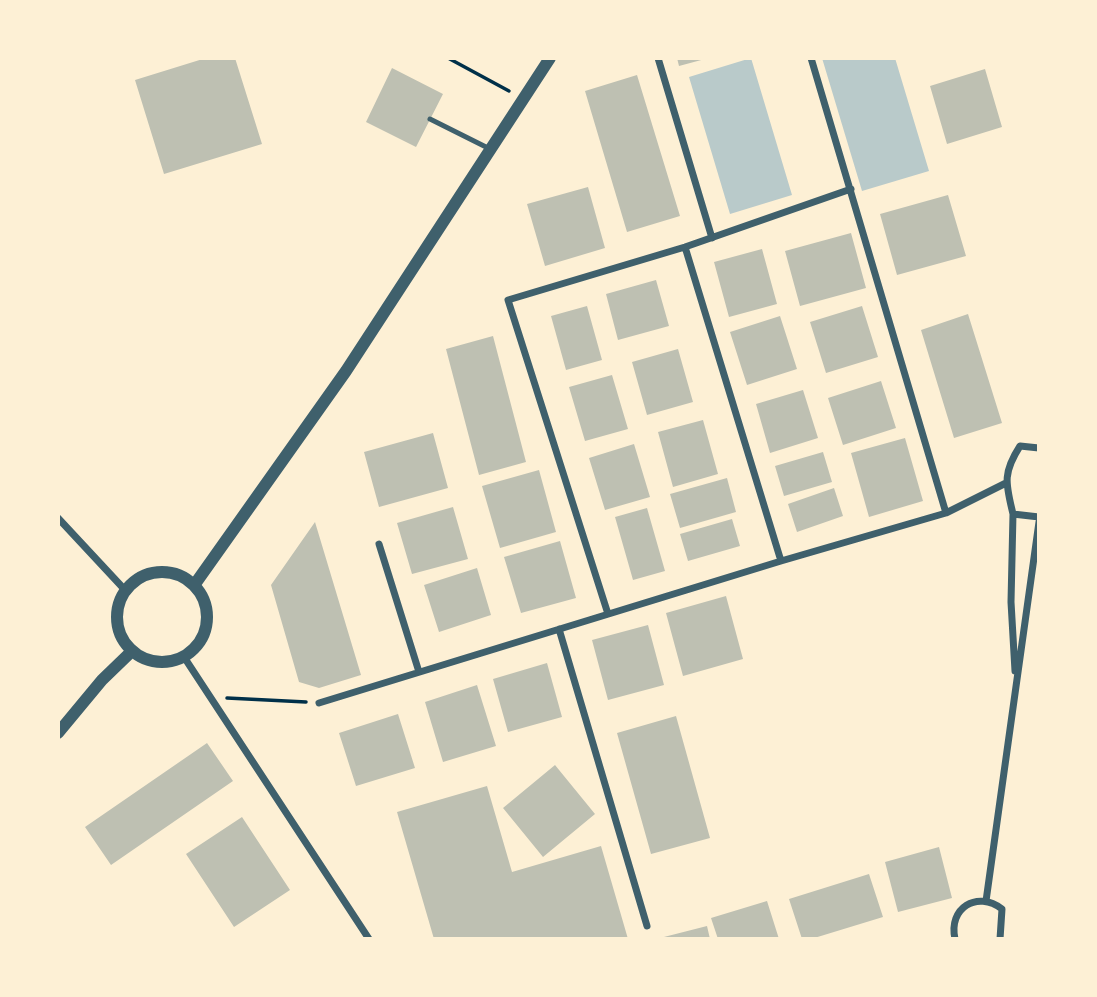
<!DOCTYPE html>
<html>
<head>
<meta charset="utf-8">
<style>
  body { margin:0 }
  #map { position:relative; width:1097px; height:997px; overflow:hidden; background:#fdf0d5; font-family:Ubuntu,sans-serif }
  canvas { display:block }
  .frame { position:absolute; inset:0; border:60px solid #fdf0d5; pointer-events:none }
</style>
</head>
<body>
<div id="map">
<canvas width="1097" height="997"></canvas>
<div class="frame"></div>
</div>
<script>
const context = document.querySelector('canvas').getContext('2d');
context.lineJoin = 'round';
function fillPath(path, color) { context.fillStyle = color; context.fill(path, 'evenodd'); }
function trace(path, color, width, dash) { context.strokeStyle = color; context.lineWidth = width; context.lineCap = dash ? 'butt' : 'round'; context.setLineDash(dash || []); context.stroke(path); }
fillPath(new Path2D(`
  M 751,58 L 792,195 L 730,214 L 689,77 Z
  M 822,58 L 895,58 L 929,171 L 862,191 Z`), '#b9caca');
fillPath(new Path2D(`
  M 206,58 L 235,58 L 262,144 L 164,174 L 135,80 Z
  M 677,58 L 705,58 L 705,59 L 679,66 Z
  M 392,68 L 443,94 L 416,147 L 366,122 Z
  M 985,69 L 1002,127 L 947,144 L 930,86 Z
  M 637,75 L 680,216 L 627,232 L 585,91 Z
  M 588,187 L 605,248 L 545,266 L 527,204 Z
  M 948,195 L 966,256 L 897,275 L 880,214 Z
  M 851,233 L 866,288 L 800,306 L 785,251 Z
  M 762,249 L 777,304 L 729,317 L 714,262 Z
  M 656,280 L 669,326 L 618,340 L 606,294 Z
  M 587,306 L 602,360 L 566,370 L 551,316 Z
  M 862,306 L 878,357 L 826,373 L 810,322 Z
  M 968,314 L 1002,423 L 954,438 L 921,330 Z
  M 780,316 L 797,369 L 747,385 L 730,332 Z
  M 493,336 L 526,462 L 479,475 L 446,349 Z
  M 678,349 L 693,402 L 647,415 L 632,362 Z
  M 612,375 L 628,429 L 585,441 L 569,387 Z
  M 881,381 L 896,428 L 843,445 L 828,398 Z
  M 803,390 L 818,438 L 770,453 L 756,404 Z
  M 703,420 L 718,474 L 673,487 L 658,432 Z
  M 433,433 L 448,488 L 379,507 L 364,452 Z
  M 905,438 L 923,501 L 869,517 L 851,453 Z
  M 634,444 L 650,497 L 605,510 L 589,458 Z
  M 823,452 L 832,482 L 784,496 L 775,466 Z
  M 539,470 L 556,532 L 500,548 L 482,486 Z
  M 727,478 L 736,512 L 680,528 L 670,494 Z
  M 834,488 L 843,516 L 797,532 L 788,504 Z
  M 453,507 L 468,559 L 412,574 L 397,523 Z
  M 647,508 L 665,571 L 633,580 L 615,517 Z
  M 732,519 L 740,546 L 688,561 L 680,534 Z
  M 315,522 L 361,675 L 319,688 L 299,682 L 271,585 Z
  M 560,541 L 576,598 L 521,613 L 504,557 Z
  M 477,568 L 491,615 L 439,632 L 424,585 Z
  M 726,596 L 743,659 L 683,676 L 666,613 Z
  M 648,625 L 664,685 L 608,700 L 592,640 Z
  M 547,663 L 562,717 L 508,732 L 493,679 Z
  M 477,685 L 496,746 L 443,762 L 425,702 Z
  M 398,714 L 415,768 L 356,786 L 339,733 Z
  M 676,716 L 710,838 L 651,854 L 617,733 Z
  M 207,743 L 233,781 L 111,865 L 85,827 Z
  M 555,765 L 595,814 L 543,857 L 503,808 Z
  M 487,786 L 512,872 L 601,846 L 628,939 L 434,939 L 397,812 Z
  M 242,817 L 290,890 L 234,927 L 186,854 Z
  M 939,847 L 952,898 L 898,912 L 885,862 Z
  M 869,874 L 883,917 L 811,939 L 802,939 L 789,899 Z
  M 767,901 L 779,939 L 718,939 L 711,918 Z
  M 707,926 L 710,939 L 661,939 L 660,938 Z`), '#bec0b2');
trace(new Path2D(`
  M 448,58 L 509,91
  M 227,698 L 306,702`), '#003049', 3.5);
trace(new Path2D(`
  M 430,119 L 490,149`), '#3f606c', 5);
trace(new Path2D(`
  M 658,58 L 712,238
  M 811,58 L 946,513
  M 685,247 L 781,561
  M 1039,448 L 1020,446 C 1002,474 1006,484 1013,514 L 1039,517
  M 1013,514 L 1011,602 L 1015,671
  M 58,518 L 125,590
  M 379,544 L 419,672
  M 608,614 L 508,300 L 685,247 L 851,189
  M 559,629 L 647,926
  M 184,657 L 369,939
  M 319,703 L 781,561 L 946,513 L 1006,483
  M 986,901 L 1039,522
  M 955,939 C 948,908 977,890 1002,909 L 1000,939`), '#3f606c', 7);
trace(new Path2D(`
  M117 617a45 45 0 1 1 90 0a45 45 0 1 1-90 0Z
  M 195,584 L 346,371 L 550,58
  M 58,733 L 102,680 L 132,651`), '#3f606c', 12);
</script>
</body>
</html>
